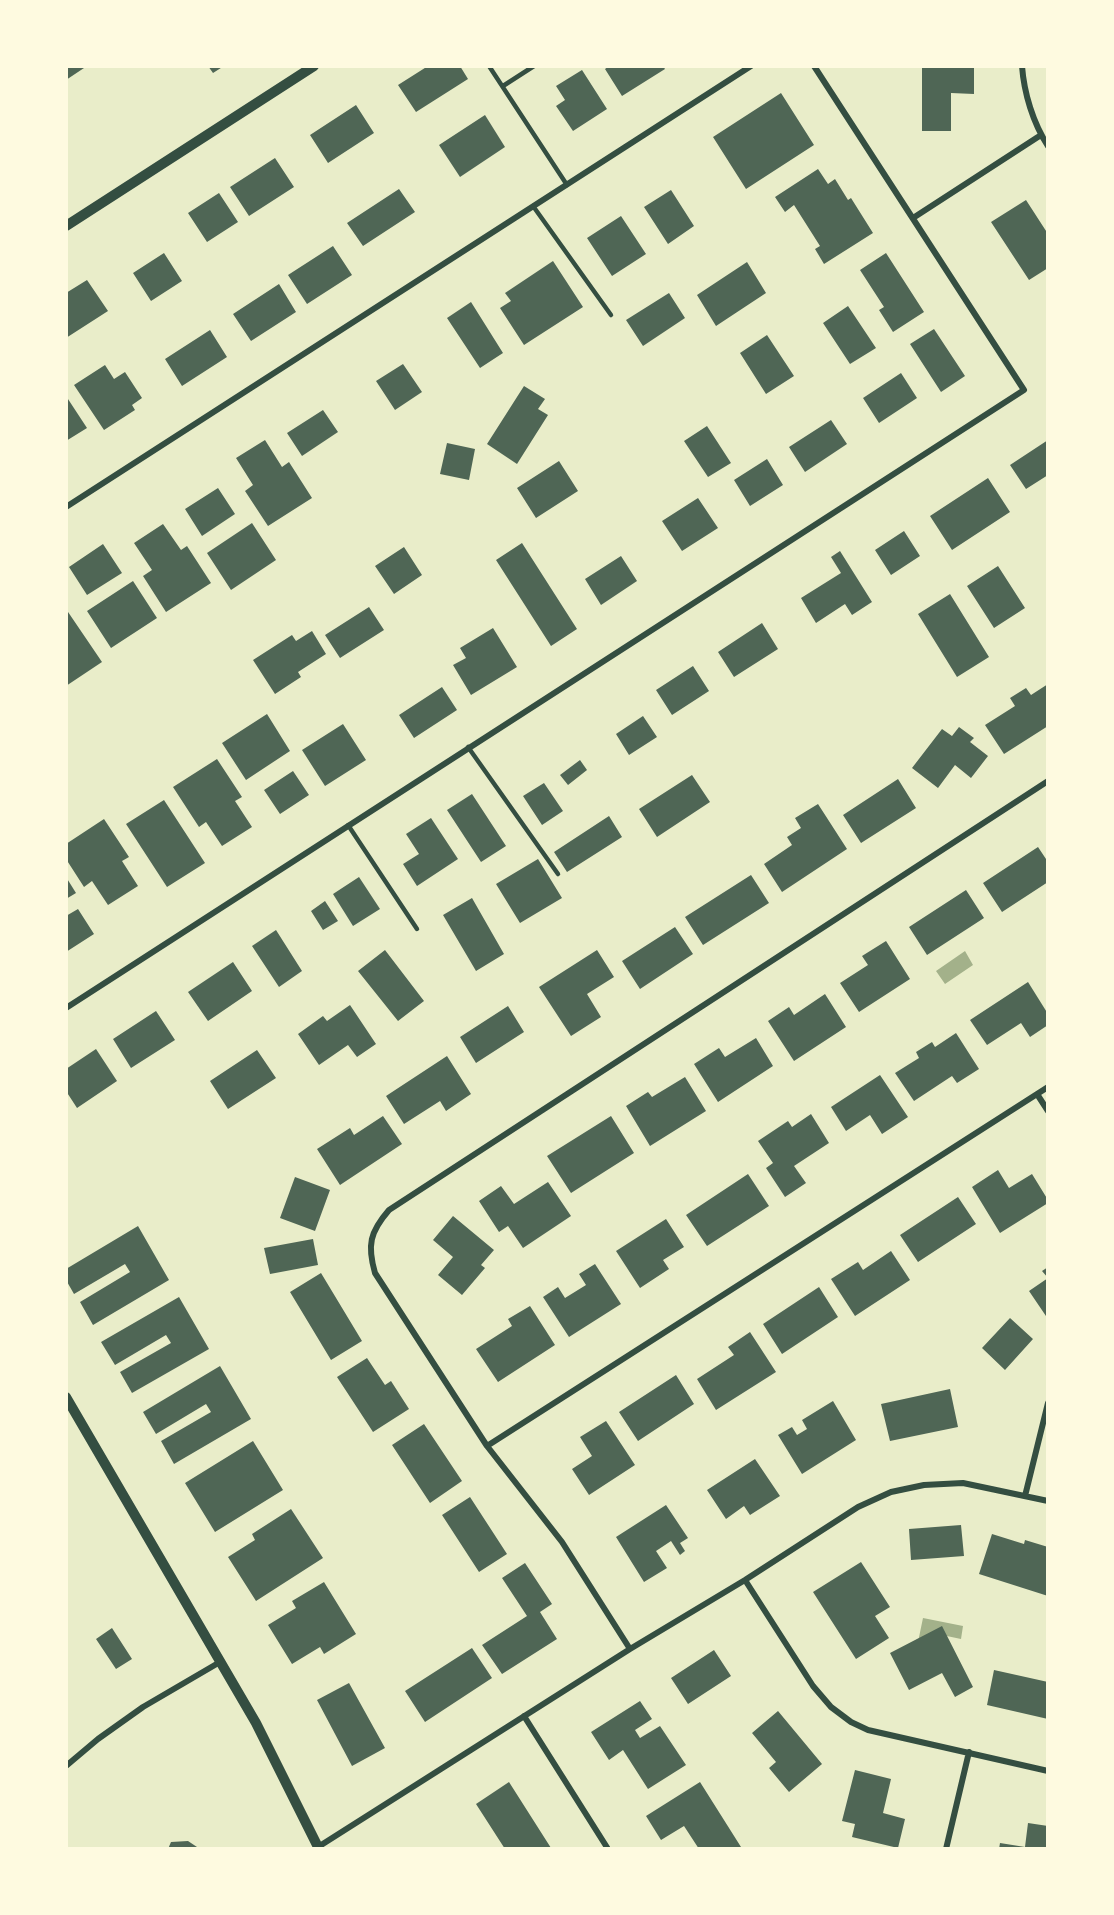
<!DOCTYPE html>
<html>
<head>
<meta charset="utf-8">
<style>
  body { margin:0 }
  #map { position:relative; width:1114px; height:1915px; overflow:hidden; background:#e9edc9; font-family:"Work Sans",sans-serif }
  canvas { display:block }
  .frame { position:absolute; inset:0; border:68px solid #fefae0; pointer-events:none }
</style>
</head>
<body>
<div id="map">
<canvas width="1114" height="1915"></canvas>
<div class="frame"></div>
</div>
<script>
const context = document.querySelector('canvas').getContext('2d');
context.lineJoin = 'round';
function fillPath(path, color) { context.fillStyle = color; context.fill(path, 'evenodd'); }
function trace(path, color, width, dash) { context.strokeStyle = color; context.lineWidth = width; context.lineCap = dash ? 'butt' : 'round'; context.setLineDash(dash || []); context.stroke(path); }
fillPath(new Path2D(`
  M 965,951 L 973,965 L 945,984 L 936,971 Z
  M 923,1618 L 963,1626 L 961,1639 L 942,1635 L 918,1642 Z`), '#a3b18a');
fillPath(new Path2D(`
  M 66,66 L 87,66 L 66,80 Z
  M 208,66 L 224,66 L 213,73 Z
  M 428,66 L 460,66 L 468,79 L 416,112 L 398,85 Z
  M 609,66 L 663,66 L 665,69 L 622,96 L 605,69 Z
  M 922,66 L 974,66 L 974,94 L 951,93 L 951,131 L 922,131 Z
  M 582,70 L 607,109 L 573,131 L 556,106 L 565,100 L 556,86 Z
  M 781,93 L 814,145 L 746,189 L 713,137 Z
  M 356,105 L 374,133 L 328,163 L 310,135 Z
  M 485,115 L 505,147 L 460,177 L 439,145 Z
  M 275,158 L 294,187 L 249,216 L 230,187 Z
  M 818,169 L 828,184 L 835,179 L 848,200 L 851,198 L 873,233 L 824,264 L 815,249 L 820,246 L 794,205 L 785,212 L 775,197 Z
  M 399,189 L 415,212 L 363,246 L 347,223 Z
  M 671,190 L 694,226 L 668,244 L 644,207 Z
  M 219,193 L 238,222 L 207,242 L 188,213 Z
  M 1026,200 L 1048,234 L 1048,268 L 1029,280 L 991,222 Z
  M 621,216 L 646,254 L 612,276 L 587,238 Z
  M 333,246 L 352,275 L 307,304 L 288,275 Z
  M 164,253 L 182,281 L 151,301 L 133,273 Z
  M 886,253 L 924,312 L 893,332 L 879,310 L 884,307 L 860,270 Z
  M 553,261 L 583,307 L 524,345 L 500,308 L 511,301 L 505,293 Z
  M 747,262 L 766,293 L 716,326 L 697,295 Z
  M 87,280 L 108,311 L 66,338 L 66,293 Z
  M 279,284 L 296,312 L 251,341 L 233,314 Z
  M 669,293 L 685,318 L 643,346 L 626,320 Z
  M 471,302 L 503,353 L 480,368 L 447,318 Z
  M 848,306 L 876,348 L 850,364 L 823,323 Z
  M 934,329 L 965,376 L 941,392 L 910,344 Z
  M 210,330 L 227,357 L 182,386 L 165,359 Z
  M 767,335 L 794,376 L 766,394 L 740,353 Z
  M 403,364 L 422,392 L 395,410 L 376,381 Z
  M 105,365 L 114,379 L 125,372 L 142,398 L 132,405 L 135,410 L 104,430 L 74,385 Z
  M 901,373 L 917,398 L 879,423 L 863,398 Z
  M 524,386 L 545,399 L 538,409 L 548,415 L 517,464 L 487,444 Z
  M 66,396 L 87,428 L 66,441 Z
  M 323,410 L 338,432 L 302,456 L 287,433 Z
  M 831,420 L 847,444 L 805,472 L 789,447 Z
  M 707,426 L 731,463 L 708,477 L 684,441 Z
  M 265,440 L 282,467 L 289,462 L 312,498 L 268,526 L 245,491 L 253,485 L 236,458 Z
  M 1048,440 L 1048,475 L 1026,489 L 1010,465 Z
  M 447,443 L 475,449 L 469,480 L 440,474 Z
  M 767,459 L 783,485 L 750,506 L 734,480 Z
  M 559,461 L 578,491 L 536,518 L 517,488 Z
  M 988,478 L 1010,512 L 952,550 L 930,516 Z
  M 218,488 L 235,514 L 202,536 L 185,509 Z
  M 698,498 L 718,528 L 682,551 L 662,521 Z
  M 252,523 L 276,560 L 231,590 L 207,553 Z
  M 163,524 L 181,550 L 187,546 L 211,583 L 166,612 L 143,576 L 152,570 L 134,543 Z
  M 904,531 L 920,556 L 891,575 L 875,550 Z
  M 522,543 L 577,629 L 551,646 L 496,560 Z
  M 103,544 L 122,573 L 87,595 L 69,567 Z
  M 404,547 L 422,575 L 394,594 L 375,566 Z
  M 840,551 L 872,602 L 852,615 L 845,604 L 816,623 L 801,598 L 841,573 L 831,557 Z
  M 621,556 L 637,581 L 601,605 L 585,579 Z
  M 998,566 L 1025,608 L 994,628 L 967,586 Z
  M 133,581 L 157,618 L 111,648 L 87,611 Z
  M 950,594 L 989,657 L 957,677 L 918,614 Z
  M 369,607 L 384,630 L 340,658 L 325,635 Z
  M 66,609 L 102,662 L 66,686 Z
  M 762,623 L 778,649 L 734,677 L 718,652 Z
  M 493,628 L 517,667 L 471,695 L 453,665 L 466,658 L 460,648 Z
  M 312,631 L 326,654 L 298,672 L 301,677 L 275,694 L 253,660 L 292,635 L 296,641 Z
  M 693,666 L 709,691 L 672,715 L 656,690 Z
  M 1048,684 L 1048,726 L 1004,754 L 985,725 L 1015,706 L 1010,698 L 1026,688 L 1031,695 Z
  M 442,687 L 457,710 L 414,738 L 399,715 Z
  M 267,714 L 290,751 L 246,780 L 222,743 Z
  M 643,716 L 657,737 L 629,755 L 616,734 Z
  M 343,724 L 366,760 L 325,786 L 302,750 Z
  M 959,727 L 974,738 L 970,742 L 988,756 L 971,778 L 955,765 L 938,788 L 912,768 L 942,729 L 952,736 Z
  M 217,759 L 242,797 L 235,801 L 252,827 L 222,846 L 206,822 L 199,827 L 173,787 Z
  M 580,760 L 587,770 L 568,785 L 560,775 Z
  M 293,771 L 309,795 L 280,814 L 264,790 Z
  M 692,775 L 710,802 L 657,837 L 639,809 Z
  M 898,779 L 916,808 L 861,843 L 843,815 Z
  M 544,783 L 563,811 L 542,825 L 523,796 Z
  M 472,794 L 506,846 L 481,862 L 447,810 Z
  M 164,800 L 205,863 L 167,887 L 126,824 Z
  M 818,804 L 847,849 L 782,892 L 764,864 L 792,845 L 787,837 L 801,828 L 795,818 Z
  M 609,816 L 622,837 L 567,872 L 554,852 Z
  M 431,818 L 458,859 L 417,886 L 403,864 L 419,854 L 406,834 Z
  M 104,819 L 129,857 L 122,861 L 138,886 L 108,905 L 92,881 L 84,887 L 66,859 L 66,844 Z
  M 1038,847 L 1048,862 L 1048,882 L 1002,912 L 983,883 Z
  M 538,859 L 562,898 L 520,923 L 496,884 Z
  M 751,875 L 769,903 L 703,945 L 685,917 Z
  M 66,877 L 76,893 L 66,899 Z
  M 359,877 L 380,909 L 353,926 L 333,894 Z
  M 966,890 L 984,918 L 927,955 L 909,927 Z
  M 472,898 L 504,954 L 476,971 L 443,915 Z
  M 325,901 L 338,921 L 323,930 L 311,911 Z
  M 78,909 L 94,934 L 66,952 L 66,916 Z
  M 675,927 L 693,954 L 640,989 L 622,961 Z
  M 276,930 L 302,971 L 279,987 L 252,946 Z
  M 886,941 L 910,979 L 859,1012 L 840,983 L 868,965 L 862,956 Z
  M 385,950 L 424,1001 L 398,1021 L 358,971 Z
  M 597,950 L 614,977 L 587,994 L 601,1017 L 571,1036 L 539,987 Z
  M 233,962 L 252,991 L 208,1021 L 188,992 Z
  M 1028,982 L 1048,1014 L 1048,1025 L 1030,1037 L 1021,1023 L 987,1045 L 970,1020 Z
  M 825,994 L 846,1027 L 794,1061 L 768,1021 L 789,1007 L 794,1015 Z
  M 350,1005 L 376,1044 L 357,1057 L 348,1045 L 319,1065 L 298,1034 L 323,1016 L 327,1021 Z
  M 508,1006 L 524,1032 L 476,1063 L 460,1037 Z
  M 156,1011 L 175,1040 L 131,1068 L 113,1039 Z
  M 956,1033 L 979,1069 L 957,1083 L 952,1076 L 914,1101 L 895,1073 L 919,1058 L 916,1052 L 932,1042 L 935,1047 Z
  M 756,1038 L 773,1066 L 718,1102 L 694,1064 L 719,1048 L 725,1057 Z
  M 96,1049 L 117,1081 L 77,1108 L 66,1091 L 66,1069 Z
  M 257,1050 L 276,1078 L 228,1109 L 210,1081 Z
  M 447,1056 L 471,1094 L 446,1111 L 440,1101 L 404,1124 L 386,1096 Z
  M 880,1075 L 908,1117 L 882,1134 L 870,1115 L 846,1131 L 831,1107 Z
  M 685,1077 L 706,1111 L 650,1146 L 626,1106 L 648,1092 L 652,1097 Z
  M 811,1114 L 829,1143 L 794,1166 L 806,1183 L 785,1197 L 766,1168 L 773,1163 L 758,1141 L 788,1121 L 792,1127 Z
  M 383,1116 L 402,1144 L 340,1185 L 317,1149 L 350,1128 L 354,1135 Z
  M 611,1116 L 634,1153 L 571,1193 L 547,1156 Z
  M 998,1170 L 1009,1188 L 1032,1174 L 1048,1200 L 1048,1203 L 1000,1233 L 972,1187 Z
  M 748,1174 L 769,1206 L 707,1246 L 686,1215 Z
  M 295,1177 L 330,1190 L 315,1231 L 280,1218 Z
  M 548,1182 L 571,1216 L 523,1248 L 508,1226 L 499,1232 L 479,1201 L 501,1186 L 514,1204 Z
  M 958,1197 L 976,1224 L 918,1262 L 900,1235 Z
  M 453,1216 L 494,1250 L 481,1265 L 485,1268 L 462,1295 L 438,1275 L 453,1257 L 433,1240 Z
  M 666,1219 L 684,1247 L 663,1260 L 669,1269 L 640,1288 L 616,1251 Z
  M 138,1226 L 169,1280 L 93,1325 L 80,1302 L 130,1272 L 125,1264 L 74,1294 L 66,1280 L 66,1269 Z
  M 313,1239 L 318,1265 L 270,1274 L 264,1248 Z
  M 891,1251 L 910,1280 L 855,1316 L 831,1279 L 858,1262 L 863,1270 Z
  M 595,1264 L 621,1304 L 569,1337 L 543,1297 L 558,1287 L 565,1298 L 586,1285 L 579,1274 Z
  M 1048,1267 L 1048,1319 L 1029,1291 L 1048,1278 L 1042,1271 Z
  M 321,1273 L 362,1341 L 331,1360 L 290,1292 Z
  M 819,1287 L 838,1317 L 782,1354 L 763,1324 Z
  M 179,1297 L 209,1349 L 132,1393 L 120,1372 L 171,1343 L 166,1335 L 115,1365 L 101,1342 Z
  M 530,1306 L 555,1345 L 498,1382 L 476,1349 L 512,1326 L 508,1319 Z
  M 1010,1318 L 1033,1339 L 1005,1370 L 982,1348 Z
  M 750,1332 L 776,1372 L 716,1410 L 697,1379 L 734,1355 L 728,1347 Z
  M 367,1358 L 385,1385 L 391,1381 L 409,1409 L 373,1432 L 337,1377 Z
  M 220,1366 L 251,1419 L 174,1464 L 161,1441 L 211,1412 L 206,1404 L 156,1434 L 143,1412 Z
  M 676,1375 L 694,1404 L 638,1441 L 619,1412 Z
  M 950,1389 L 958,1427 L 890,1441 L 881,1404 Z
  M 833,1401 L 856,1440 L 802,1474 L 778,1435 L 792,1427 L 797,1435 L 807,1429 L 802,1420 Z
  M 606,1421 L 635,1465 L 589,1495 L 572,1469 L 592,1456 L 580,1437 Z
  M 424,1424 L 462,1481 L 430,1503 L 392,1445 Z
  M 253,1441 L 283,1490 L 215,1532 L 185,1483 Z
  M 755,1459 L 780,1496 L 750,1515 L 744,1506 L 726,1519 L 707,1490 Z
  M 470,1497 L 507,1554 L 479,1572 L 442,1515 Z
  M 666,1505 L 688,1538 L 680,1543 L 685,1551 L 680,1555 L 671,1541 L 656,1551 L 667,1568 L 644,1582 L 616,1537 Z
  M 291,1509 L 323,1558 L 256,1601 L 228,1557 L 255,1540 L 252,1534 Z
  M 961,1525 L 964,1556 L 911,1560 L 909,1529 Z
  M 992,1534 L 1024,1544 L 1025,1540 L 1048,1547 L 1048,1596 L 979,1574 Z
  M 861,1562 L 890,1607 L 875,1616 L 889,1638 L 856,1659 L 813,1592 Z
  M 525,1563 L 552,1604 L 540,1612 L 557,1639 L 502,1674 L 482,1645 L 527,1616 L 502,1578 Z
  M 324,1582 L 356,1634 L 324,1654 L 320,1647 L 292,1664 L 268,1625 L 296,1608 L 292,1601 Z
  M 942,1626 L 973,1687 L 955,1697 L 942,1673 L 909,1690 L 890,1653 Z
  M 112,1628 L 132,1659 L 116,1669 L 96,1639 Z
  M 472,1648 L 492,1678 L 425,1722 L 405,1691 Z
  M 714,1650 L 731,1676 L 688,1704 L 671,1678 Z
  M 994,1670 L 1048,1682 L 1048,1719 L 987,1705 Z
  M 349,1683 L 385,1748 L 352,1766 L 317,1700 Z
  M 640,1701 L 652,1719 L 635,1730 L 640,1738 L 660,1726 L 686,1765 L 648,1789 L 623,1750 L 609,1760 L 591,1732 Z
  M 778,1711 L 822,1764 L 789,1792 L 769,1768 L 776,1762 L 752,1733 Z
  M 855,1770 L 891,1779 L 883,1813 L 905,1819 L 898,1848 L 852,1837 L 855,1824 L 842,1821 Z
  M 509,1782 L 551,1848 L 550,1849 L 505,1849 L 476,1804 Z
  M 700,1782 L 741,1847 L 738,1849 L 699,1849 L 684,1826 L 661,1840 L 646,1816 Z
  M 1028,1823 L 1048,1826 L 1048,1849 L 999,1849 L 1000,1843 L 1025,1847 Z
  M 188,1841 L 200,1849 L 168,1849 L 171,1842 Z`), '#4f6655');
trace(new Path2D(`
  M 489,66 L 567,185
  M 503,86 L 534,66
  M 533,206 L 611,315
  M 468,747 L 558,874
  M 348,825 L 417,929`), '#344e41', 4.5);
trace(new Path2D(`
  M 1022,66 C 1024,93 1033,123 1048,146
  M 913,218 L 1041,135
  M 66,507 L 751,66
  M 66,1008 L 1024,390 L 814,66
  M 1037,1094 L 1048,1111
  M 487,1446 L 1048,1087
  M 1025,1496 L 1048,1403
  M 745,1580 L 813,1686 L 831,1707 L 851,1722 L 868,1730 L 1048,1771
  M 630,1649 L 562,1542 L 487,1446 L 375,1273 C 367,1245 370,1232 389,1210 L 1048,781
  M 524,1716 L 608,1849
  M 66,1766 L 98,1739 L 143,1707 L 220,1662
  M 318,1847 L 630,1649 L 745,1580 L 858,1507 L 891,1492 L 924,1485 L 963,1483 L 1048,1501
  M 946,1849 L 969,1752`), '#344e41', 6);
trace(new Path2D(`
  M 66,226 L 314,66
  M 66,1397 L 256,1723 L 319,1849`), '#344e41', 10);
</script>
</body>
</html>
